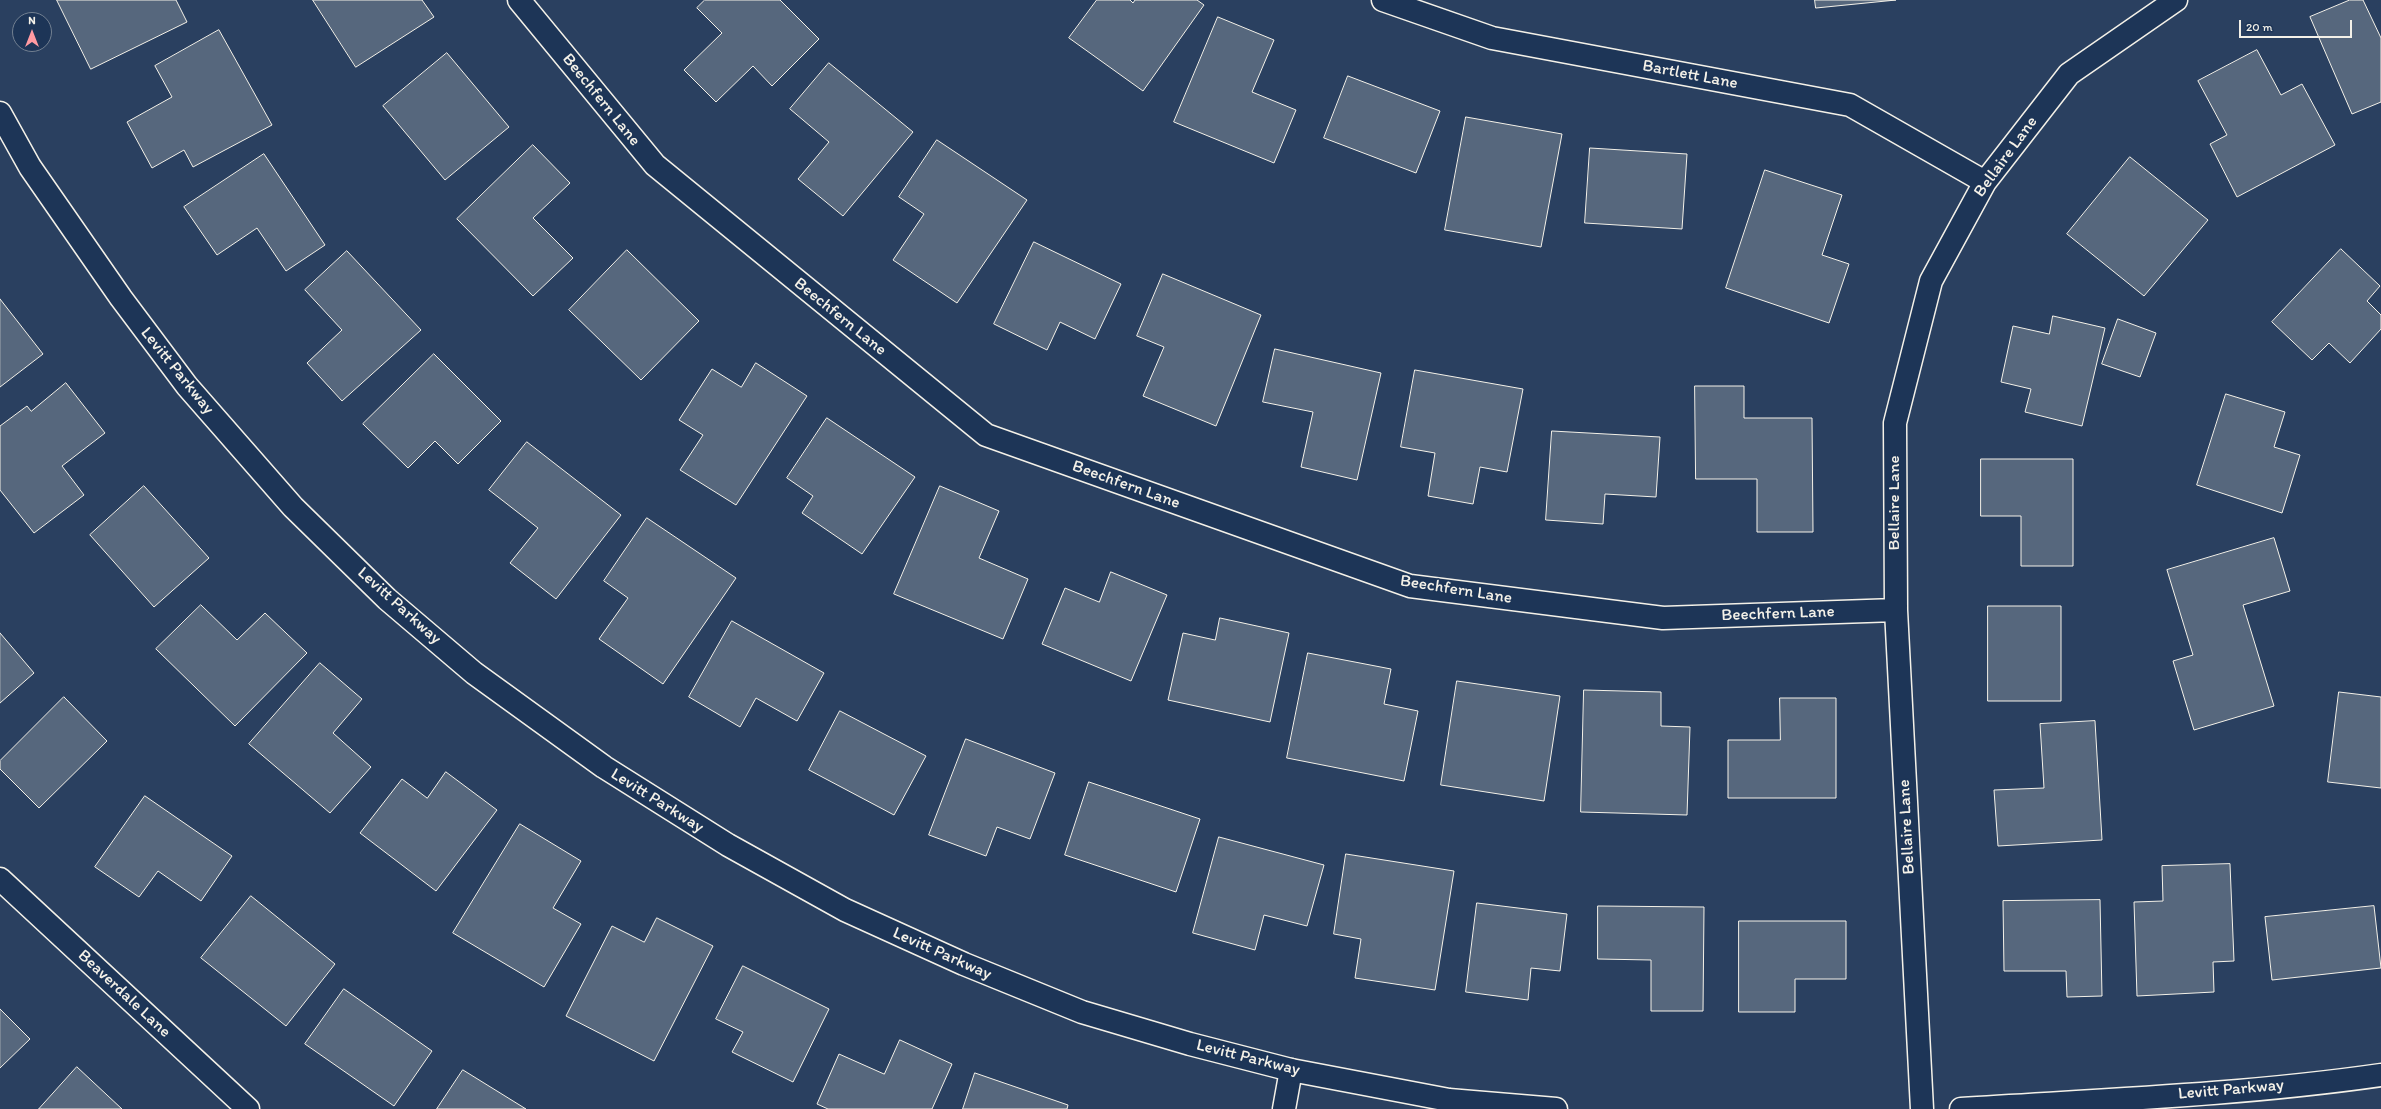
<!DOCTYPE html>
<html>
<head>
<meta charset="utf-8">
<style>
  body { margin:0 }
  #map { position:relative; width:2381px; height:1109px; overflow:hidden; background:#2a4060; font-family:Itim,sans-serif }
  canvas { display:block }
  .north { position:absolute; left:12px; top:12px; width:40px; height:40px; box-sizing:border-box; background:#1d3557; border:1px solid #738091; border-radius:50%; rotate:0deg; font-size:11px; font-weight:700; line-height:16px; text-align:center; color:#f4f1e8 }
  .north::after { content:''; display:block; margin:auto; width:14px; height:18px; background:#ff9aa2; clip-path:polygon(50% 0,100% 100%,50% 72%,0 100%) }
  .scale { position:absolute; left:2239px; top:20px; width:113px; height:18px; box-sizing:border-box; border:2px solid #f4f1e8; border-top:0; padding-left:5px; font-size:12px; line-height:14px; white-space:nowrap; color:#f4f1e8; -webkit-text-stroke:3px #1d3557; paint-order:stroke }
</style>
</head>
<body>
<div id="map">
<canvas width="2381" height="1109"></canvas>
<div class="north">N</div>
<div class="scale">20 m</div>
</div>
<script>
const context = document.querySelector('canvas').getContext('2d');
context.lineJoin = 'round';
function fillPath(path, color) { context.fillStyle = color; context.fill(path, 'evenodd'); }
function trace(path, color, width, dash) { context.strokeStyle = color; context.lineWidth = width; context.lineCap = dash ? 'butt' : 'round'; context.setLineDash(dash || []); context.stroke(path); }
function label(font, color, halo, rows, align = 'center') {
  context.font = font + ' Itim,sans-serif'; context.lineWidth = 3; context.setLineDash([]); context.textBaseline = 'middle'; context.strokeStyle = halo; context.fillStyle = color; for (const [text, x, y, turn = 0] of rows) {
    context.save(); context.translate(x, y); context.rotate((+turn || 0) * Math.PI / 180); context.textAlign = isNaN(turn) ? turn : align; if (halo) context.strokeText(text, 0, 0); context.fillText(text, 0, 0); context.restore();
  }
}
const building = new Path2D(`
  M 57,0 L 176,0 L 187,22 L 91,69 Z
  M 313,0 L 422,0 L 434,17 L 356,67 Z
  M 705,0 L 780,0 L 819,39 L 772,86 L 753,66 L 716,102 L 684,70 L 722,33 L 697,8 Z
  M 1097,0 L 1130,0 L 1133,3 L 1135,0 L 1197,0 L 1204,5 L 1143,91 L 1069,38 Z
  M 1815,0 L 1896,0 L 1816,8 Z
  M 2350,0 L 2363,0 L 2381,38 L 2381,102 L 2352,114 L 2310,17 Z
  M 1218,17 L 1274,40 L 1252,92 L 1296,110 L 1274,163 L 1174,122 Z
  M 219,30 L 272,125 L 193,167 L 184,150 L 152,168 L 127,122 L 172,97 L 155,66 Z
  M 2257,50 L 2281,95 L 2302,84 L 2335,145 L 2237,197 L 2210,144 L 2227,135 L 2198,81 Z
  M 447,53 L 509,127 L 445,180 L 383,106 Z
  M 829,63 L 913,132 L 843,216 L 798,179 L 829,142 L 790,109 Z
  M 1348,76 L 1440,111 L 1416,173 L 1324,138 Z
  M 1466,117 L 1562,134 L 1541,247 L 1445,230 Z
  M 937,140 L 1027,200 L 957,303 L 893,260 L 924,214 L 899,197 Z
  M 533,145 L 570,183 L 533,218 L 573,258 L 533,296 L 457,219 Z
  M 1590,148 L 1687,154 L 1682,229 L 1585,223 Z
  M 264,154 L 325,245 L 286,271 L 257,228 L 217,255 L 184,207 Z
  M 2130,157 L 2208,220 L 2144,296 L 2067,234 Z
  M 1765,170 L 1842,195 L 1822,255 L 1849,264 L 1829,323 L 1726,288 Z
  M 1034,242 L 1121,284 L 1095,339 L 1060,322 L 1047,350 L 994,324 Z
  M 2341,249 L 2380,286 L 2367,301 L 2381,315 L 2381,329 L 2350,363 L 2329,343 L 2312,360 L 2272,322 Z
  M 627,250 L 699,321 L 641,380 L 569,310 Z
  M 347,251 L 421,330 L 342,401 L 307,363 L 342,330 L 305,290 Z
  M 1163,274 L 1261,315 L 1216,426 L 1143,396 L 1164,347 L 1137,336 Z
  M 0,299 L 43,354 L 0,387 Z
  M 2053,316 L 2105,328 L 2082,426 L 2025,412 L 2031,389 L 2001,382 L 2013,326 L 2049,334 Z
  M 2118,319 L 2156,333 L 2140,377 L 2102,364 Z
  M 1275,349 L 1381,373 L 1357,480 L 1301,467 L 1313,412 L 1263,402 Z
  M 434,354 L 501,421 L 458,464 L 435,441 L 408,468 L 363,424 Z
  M 756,363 L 807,396 L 736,505 L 680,470 L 703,435 L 679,420 L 712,369 L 741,387 Z
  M 1415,370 L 1523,389 L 1507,472 L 1480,467 L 1473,504 L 1428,496 L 1435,453 L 1401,447 Z
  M 66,383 L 105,433 L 62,466 L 84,495 L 34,533 L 0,490 L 0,426 L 27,406 L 31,411 Z
  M 1695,386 L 1744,386 L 1744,418 L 1812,418 L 1813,532 L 1757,532 L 1757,479 L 1696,479 Z
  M 2226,394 L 2285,412 L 2274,447 L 2300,455 L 2282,513 L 2197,485 Z
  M 827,418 L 915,477 L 862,554 L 802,513 L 813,496 L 787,478 Z
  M 1552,431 L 1660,437 L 1656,497 L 1605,494 L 1603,524 L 1546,520 Z
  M 527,442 L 621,515 L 556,599 L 510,563 L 538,528 L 489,490 Z
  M 1981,459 L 2073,459 L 2073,566 L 2021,566 L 2021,516 L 1981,516 Z
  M 144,486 L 209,558 L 154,607 L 90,535 Z
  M 940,486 L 999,511 L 979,558 L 1028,579 L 1003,639 L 894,594 Z
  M 647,518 L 736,578 L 663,684 L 599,639 L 628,598 L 604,581 Z
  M 2274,538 L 2290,591 L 2243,605 L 2274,706 L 2194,730 L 2173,661 L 2193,655 L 2167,570 Z
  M 1111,572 L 1167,595 L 1131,681 L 1042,644 L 1065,588 L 1099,602 Z
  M 201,605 L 237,640 L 265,613 L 307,653 L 235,726 L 156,649 Z
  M 1988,606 L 2061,606 L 2061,701 L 1988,701 Z
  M 1220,618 L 1289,633 L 1270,722 L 1168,700 L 1183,633 L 1215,640 Z
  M 732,621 L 824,673 L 797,721 L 756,698 L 740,727 L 689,697 Z
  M 0,633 L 34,673 L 0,703 Z
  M 1308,653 L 1391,669 L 1384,704 L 1418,711 L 1404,781 L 1287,758 Z
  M 320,663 L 362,699 L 333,733 L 371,767 L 330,813 L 249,744 Z
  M 1457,681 L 1560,696 L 1544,801 L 1441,785 Z
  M 1584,690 L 1661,692 L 1661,726 L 1690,727 L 1687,815 L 1581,812 Z
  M 2339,692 L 2381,697 L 2381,788 L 2328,782 Z
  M 64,697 L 107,741 L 39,808 L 0,769 L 0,761 Z
  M 1780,698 L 1836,698 L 1836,798 L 1728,798 L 1728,740 L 1780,740 Z
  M 840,711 L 926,756 L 894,815 L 809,770 Z
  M 2095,721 L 2102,840 L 1998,846 L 1994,790 L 2044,788 L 2040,724 Z
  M 966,739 L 1055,773 L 1030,839 L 997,827 L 986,856 L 929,835 Z
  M 446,772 L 497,810 L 436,891 L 360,833 L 402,779 L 427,798 Z
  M 1089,782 L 1200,819 L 1176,892 L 1065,855 Z
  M 145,796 L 232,856 L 201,901 L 158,871 L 139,897 L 95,867 Z
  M 520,824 L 581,861 L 553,908 L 581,924 L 544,987 L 453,933 Z
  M 1219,837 L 1324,865 L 1307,926 L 1264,915 L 1255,950 L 1193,933 Z
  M 1346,854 L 1454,871 L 1435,990 L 1355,978 L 1361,939 L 1334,934 Z
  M 2230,864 L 2234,961 L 2213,962 L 2214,992 L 2137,996 L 2134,902 L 2163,901 L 2162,866 Z
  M 251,896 L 335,964 L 286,1026 L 201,958 Z
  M 2100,900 L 2102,996 L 2067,997 L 2066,971 L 2004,971 L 2003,901 Z
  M 1477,903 L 1567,914 L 1560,971 L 1531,968 L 1528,1000 L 1466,992 Z
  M 1598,906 L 1704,907 L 1703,1011 L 1651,1011 L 1651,960 L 1598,959 Z
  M 2374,906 L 2381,968 L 2272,980 L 2265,917 Z
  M 657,918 L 713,946 L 654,1061 L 566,1016 L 612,926 L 644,942 Z
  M 1739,921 L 1846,921 L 1846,979 L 1795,979 L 1795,1012 L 1739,1012 Z
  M 743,966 L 829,1009 L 793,1082 L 732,1052 L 743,1032 L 716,1019 Z
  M 344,989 L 432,1051 L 394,1106 L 305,1044 Z
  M 0,1009 L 30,1039 L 0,1068 Z
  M 900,1040 L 952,1064 L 932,1109 L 828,1109 L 817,1104 L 839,1054 L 884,1074 Z
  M 77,1067 L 122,1109 L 39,1109 Z
  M 463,1070 L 526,1109 L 437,1109 Z
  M 975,1073 L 1068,1105 L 1067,1109 L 963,1109 Z`);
fillPath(building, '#56677d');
trace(building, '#f4f1e8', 1);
const minor = new Path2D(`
  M 519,0 L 655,165 L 986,435 L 1410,586 L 1663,618 L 1896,610
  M 1383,0 L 1492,38 L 1850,105 L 1985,182
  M 0,879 L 248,1109
  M 1284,1109 L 1291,1070
  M 1922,1109 L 1896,610 L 1895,423 L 1931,281 L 1985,182 L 2069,74 L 2176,0`);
const tertiary = new Path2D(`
  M 0,113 L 30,167 L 121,298 L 187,386 L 293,507 L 387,599 L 474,673 L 604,767 L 728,845 L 845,910 L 964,964 L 1082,1012 L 1190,1044 L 1291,1070 L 1449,1100 L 1556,1109
  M 1961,1109 C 2101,1100 2242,1095 2381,1075`);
trace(minor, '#f4f1e8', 25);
trace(tertiary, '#f4f1e8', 25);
trace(minor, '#1d3557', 22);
trace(tertiary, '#1d3557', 22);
label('17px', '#f4f1e8', '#1d3557', [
  ["Bartlett Lane",1690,75,11],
  ["Beechfern Lane",601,100,51],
  ["Bellaire Lane",2006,157,-54],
  ["Beechfern Lane",840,317,39],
  ["Levitt Parkway",177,371,51],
  ["Beechfern Lane",1126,485,20],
  ["Bellaire Lane",1895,503,-90],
  ["Beechfern Lane",1456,590,9],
  ["Levitt Parkway",399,606,42],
  ["Beechfern Lane",1778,614,-2],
  ["Levitt Parkway",657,801,32],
  ["Bellaire Lane",1907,827,-93],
  ["Levitt Parkway",942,954,24],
  ["Beaverdale Lane",124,994,43],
  ["Levitt Parkway",1248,1058,14],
  ["Levitt Parkway",2231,1090,-5]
]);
</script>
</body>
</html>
